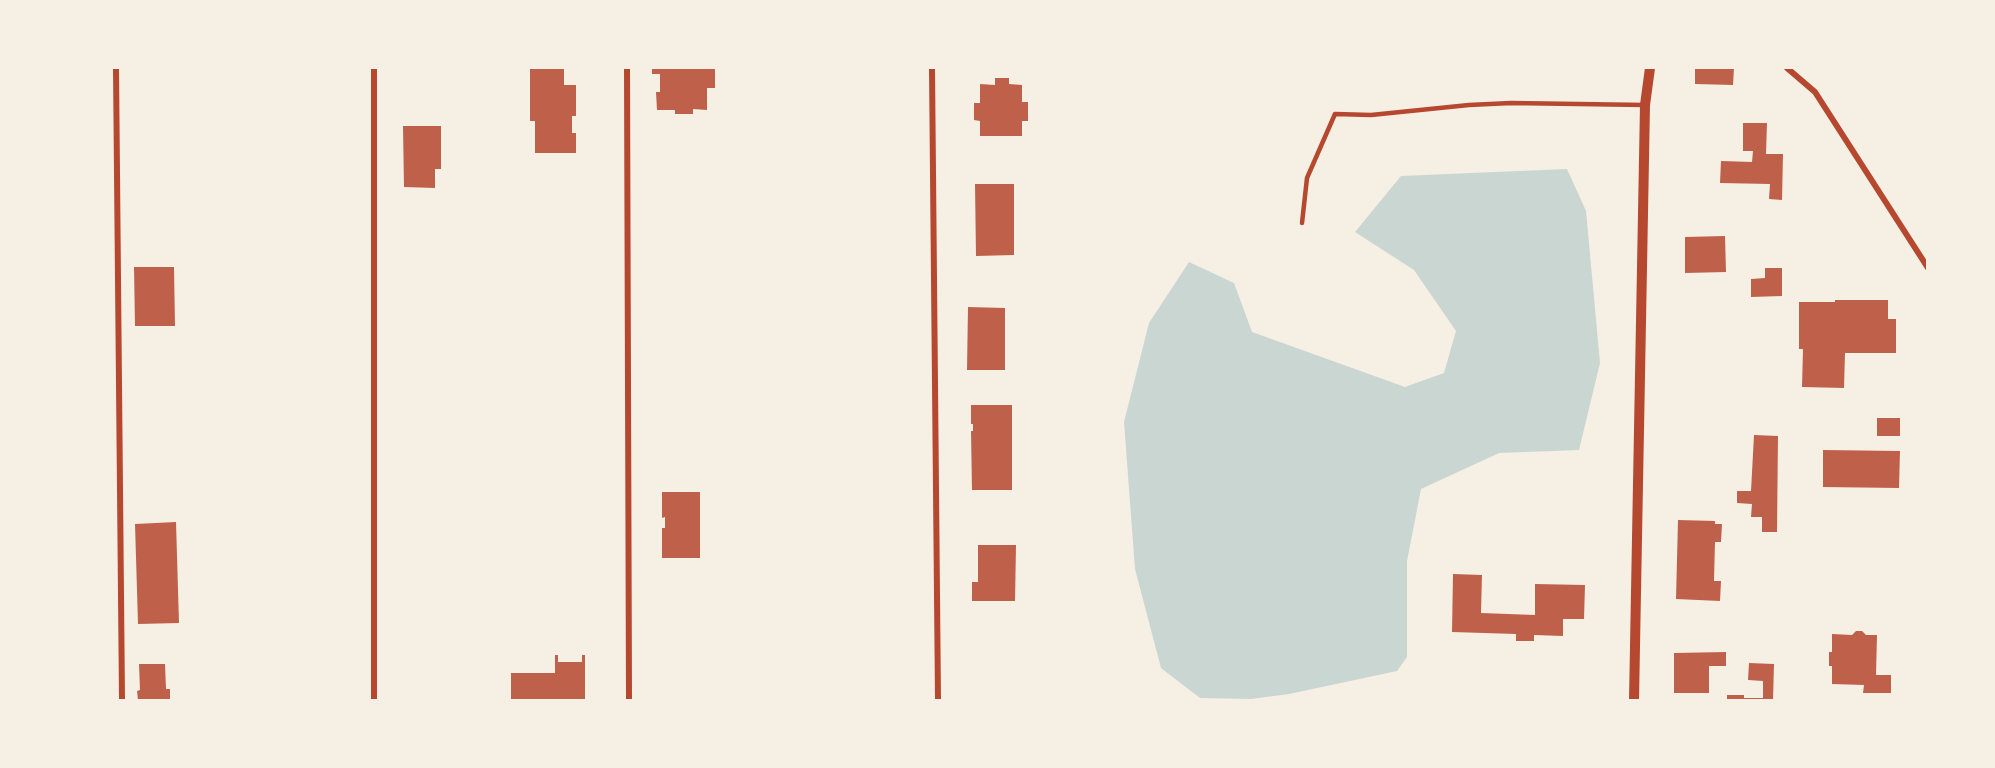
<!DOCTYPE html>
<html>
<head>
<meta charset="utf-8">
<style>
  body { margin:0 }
  #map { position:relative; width:1995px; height:768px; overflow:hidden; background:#f6efe4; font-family:Jost,sans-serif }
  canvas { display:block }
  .frame { position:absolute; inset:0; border:69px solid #f6efe4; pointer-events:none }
</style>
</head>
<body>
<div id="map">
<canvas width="1995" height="768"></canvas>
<div class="frame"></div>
</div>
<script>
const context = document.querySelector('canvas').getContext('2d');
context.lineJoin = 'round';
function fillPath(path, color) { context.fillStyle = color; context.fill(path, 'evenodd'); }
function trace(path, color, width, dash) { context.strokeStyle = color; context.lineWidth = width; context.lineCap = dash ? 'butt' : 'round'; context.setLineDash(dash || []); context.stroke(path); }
fillPath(new Path2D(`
  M 1567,169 L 1586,211 L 1600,363 L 1579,450 L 1499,453 L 1421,489 L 1407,561 L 1407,657 L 1397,671 L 1289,694 L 1251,699 L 1200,698 L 1161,668 L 1135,569 L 1124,422 L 1149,323 L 1189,262 L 1234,283 L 1252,332 L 1405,387 L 1444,373 L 1456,331 L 1414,270 L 1355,232 L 1401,176 Z`), '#c9d6d2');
fillPath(new Path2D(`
  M 530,68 L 564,68 L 564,85 L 576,85 L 576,116 L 572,116 L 572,133 L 576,133 L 576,153 L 535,153 L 535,121 L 530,121 Z
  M 652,68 L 715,68 L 715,88 L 707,88 L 707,110 L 693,109 L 693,114 L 675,114 L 675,110 L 657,110 L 656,92 L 660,92 L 660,74 L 652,74 Z
  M 1695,68 L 1734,68 L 1733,85 L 1695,84 Z
  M 995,78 L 1009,78 L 1009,84 L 1022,85 L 1022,102 L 1028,102 L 1028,121 L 1022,121 L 1022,136 L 980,136 L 980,121 L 974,120 L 974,103 L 980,103 L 980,84 L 995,85 Z
  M 1743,123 L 1767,123 L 1766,154 L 1783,154 L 1782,200 L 1769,199 L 1770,184 L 1720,183 L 1721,161 L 1752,162 L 1753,151 L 1743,151 Z
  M 403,126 L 441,126 L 441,169 L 435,169 L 435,188 L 404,187 Z
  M 975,184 L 1014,184 L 1014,255 L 976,256 Z
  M 1725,236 L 1726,272 L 1685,273 L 1685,237 Z
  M 134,267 L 174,267 L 175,326 L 135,326 Z
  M 1765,268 L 1782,268 L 1782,296 L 1751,297 L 1751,279 L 1765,278 Z
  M 1835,300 L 1888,300 L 1888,319 L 1896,319 L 1896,353 L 1845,353 L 1844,388 L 1802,387 L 1803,349 L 1799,349 L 1799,302 L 1835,302 Z
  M 968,307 L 1005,308 L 1005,370 L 967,370 Z
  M 971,405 L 1012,405 L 1012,490 L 972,490 L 971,431 L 973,431 L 973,424 L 971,424 Z
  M 1877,418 L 1900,418 L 1900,436 L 1877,436 Z
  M 1754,435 L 1778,436 L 1777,532 L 1762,532 L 1762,517 L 1751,517 L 1752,504 L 1737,503 L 1737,491 L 1751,491 Z
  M 1823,450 L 1900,451 L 1899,488 L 1823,487 Z
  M 662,492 L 700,492 L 700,558 L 662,558 L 662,528 L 665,528 L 665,517 L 662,518 Z
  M 1678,520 L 1715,521 L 1715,524 L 1722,524 L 1721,542 L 1715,542 L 1714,581 L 1721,581 L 1720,601 L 1676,599 Z
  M 176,522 L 179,623 L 138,624 L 135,524 Z
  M 978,545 L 1016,545 L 1015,601 L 972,601 L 972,582 L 978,582 Z
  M 1453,574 L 1482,575 L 1481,613 L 1535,615 L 1535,584 L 1585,585 L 1584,619 L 1563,619 L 1563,636 L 1534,635 L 1534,641 L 1516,641 L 1516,634 L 1452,632 Z
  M 1856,631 L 1862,631 L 1866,635 L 1877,635 L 1876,675 L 1891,675 L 1891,693 L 1863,693 L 1864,685 L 1832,684 L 1832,666 L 1829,666 L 1829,652 L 1832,652 L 1832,634 L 1852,635 Z
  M 1726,652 L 1726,666 L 1709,666 L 1709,693 L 1674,693 L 1674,653 Z
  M 555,655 L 558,655 L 558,662 L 582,662 L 582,655 L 585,655 L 585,700 L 511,700 L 511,673 L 555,673 Z
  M 1749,663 L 1774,664 L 1773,700 L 1727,700 L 1727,695 L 1744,695 L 1744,698 L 1763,698 L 1763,681 L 1748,680 Z
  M 139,664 L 165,664 L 166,689 L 170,689 L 170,700 L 138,700 L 137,691 L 140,690 Z`), '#bf614a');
trace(new Path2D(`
  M 1302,223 L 1307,178 L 1335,114 L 1371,115 L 1469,105 L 1511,103 L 1645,105`), '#b5482f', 4.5);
trace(new Path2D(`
  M 116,68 L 122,700
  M 627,68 L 629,700
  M 932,68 L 938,700
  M 1787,68 L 1815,92 L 1928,268
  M 374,700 L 374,68`), '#b5482f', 6);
trace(new Path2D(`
  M 1634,700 L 1645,105 L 1650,68`), '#b5482f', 10);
</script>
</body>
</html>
